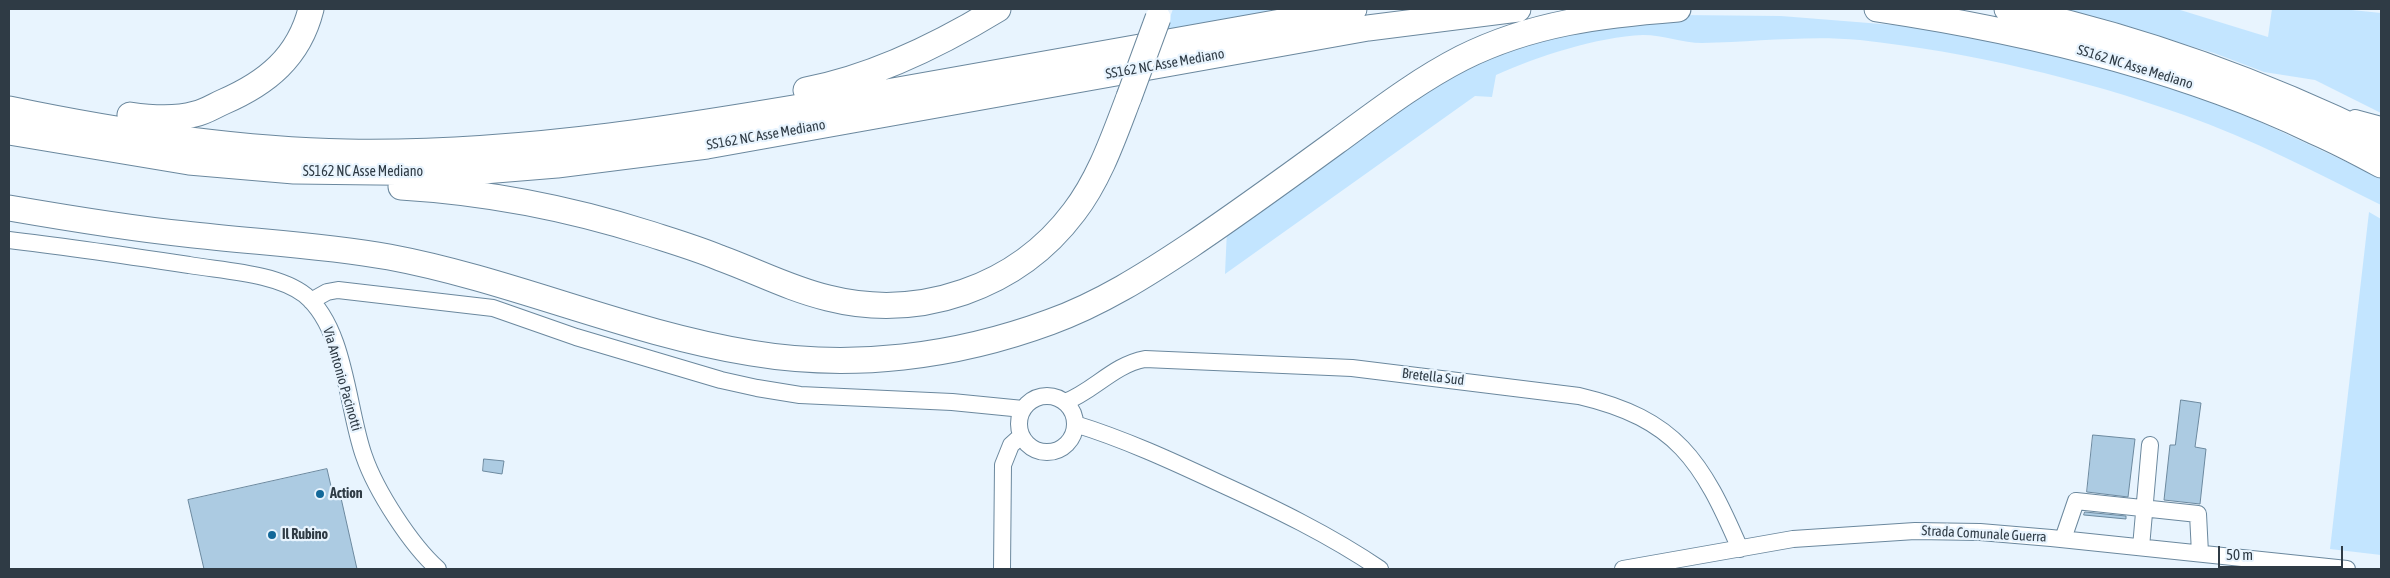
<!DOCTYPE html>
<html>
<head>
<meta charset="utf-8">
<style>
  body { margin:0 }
  #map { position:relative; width:2390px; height:578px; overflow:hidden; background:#e8f4fe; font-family:"Asap Condensed",sans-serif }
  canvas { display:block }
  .frame { position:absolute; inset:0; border:10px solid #2f3b45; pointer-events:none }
  .scale { position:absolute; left:2218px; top:546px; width:125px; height:22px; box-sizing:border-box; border:2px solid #2f3b45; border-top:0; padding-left:6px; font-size:15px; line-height:18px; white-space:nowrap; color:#2f3b45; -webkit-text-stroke:4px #e8f4fe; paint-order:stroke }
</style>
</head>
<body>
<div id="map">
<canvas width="2390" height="578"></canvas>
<div class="frame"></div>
<div class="scale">50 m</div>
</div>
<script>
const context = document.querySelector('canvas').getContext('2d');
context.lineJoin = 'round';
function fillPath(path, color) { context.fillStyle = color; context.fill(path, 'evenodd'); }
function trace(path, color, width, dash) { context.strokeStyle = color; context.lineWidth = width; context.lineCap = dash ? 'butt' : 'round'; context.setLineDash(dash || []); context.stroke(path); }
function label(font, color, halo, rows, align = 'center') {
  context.font = font + ' "Asap Condensed",sans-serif'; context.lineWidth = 4.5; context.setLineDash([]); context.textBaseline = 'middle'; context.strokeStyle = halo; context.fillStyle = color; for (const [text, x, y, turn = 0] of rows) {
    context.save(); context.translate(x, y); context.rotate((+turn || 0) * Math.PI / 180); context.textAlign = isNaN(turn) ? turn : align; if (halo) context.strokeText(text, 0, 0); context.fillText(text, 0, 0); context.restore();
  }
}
fillPath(new Path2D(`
  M 1173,9 L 1283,9 L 1165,31 Z
  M 2062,9 L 2177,9 L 2268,37 L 2272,9 L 2342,9 L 2381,13 L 2381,113 L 2315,80 L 2264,72 L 2214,53 Z
  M 1679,15 L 1781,16 L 1919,27 L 1995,40 L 2118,71 L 2228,107 L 2381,178 L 2381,205 C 2317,173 2252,139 2184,115 C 2080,78 1969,52 1860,40 C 1807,35 1755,42 1702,43 C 1683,43 1663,35 1643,35 C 1597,37 1538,56 1496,75 L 1492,97 L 1475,96 L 1225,274 L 1227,229 L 1422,88 L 1548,30 Z
  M 2369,212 L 2381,219 L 2381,555 L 2330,549 Z`), '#c3e5ff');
const building = new Path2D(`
  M 2181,400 L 2201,403 L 2195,447 L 2206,449 L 2200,504 L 2164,500 L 2170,445 L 2175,445 Z
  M 2093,435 L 2135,439 L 2128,497 L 2087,492 Z
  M 484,459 L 504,461 L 502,474 L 483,471 Z
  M 327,469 L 334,499 L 341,498 L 357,569 L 204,569 L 188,500 Z
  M 2085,512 L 2126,516 L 2126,519 L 2084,515 Z`);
fillPath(building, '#accbe2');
trace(building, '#6c899f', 1);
const minor = new Path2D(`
  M 2355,118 L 2381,125
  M 9,240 C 69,247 129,256 189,265 C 223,271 277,273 305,295 C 346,329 347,409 364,456 C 376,491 411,545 438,569
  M 311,301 L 327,292 L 338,290 L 493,308 L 576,337 L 721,380 L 757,388 L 800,395 L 952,402 L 1023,409
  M1019 424a28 28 0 1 1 56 0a28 28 0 1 1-56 0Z
  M 1065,402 C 1094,391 1113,365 1145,359 L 1352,368 L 1579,396 C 1677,419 1702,461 1740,549
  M 1075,424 C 1124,439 1172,461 1219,483 C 1274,508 1330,535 1380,569
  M 2063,539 L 2076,501 L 2198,514 L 2200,553
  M 2141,547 L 2150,445
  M 1002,569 L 1003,465 L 1011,445 L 1021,436
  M 1623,569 L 1793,539 L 1915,531 L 1980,532 L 2051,538 L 2347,569`);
const highway = new Path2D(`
  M 1877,9 C 2024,31 2179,67 2313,131 C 2336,141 2359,153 2381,165
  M 2007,9 C 2137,36 2262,82 2381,140
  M 806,90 C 874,77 939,45 998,9
  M 9,109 C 119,132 235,150 347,152 C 524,155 697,125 870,95 C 1031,67 1193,37 1354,9
  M 130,115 C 151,118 174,120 195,114 C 205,112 214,106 223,102 C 267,83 299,57 311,9
  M 9,132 L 189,162 L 294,171 L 459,173 L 557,165 L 707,146 L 1368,28 L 1518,9
  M 401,187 C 484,192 568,208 647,233 C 672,241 696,248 720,258 C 756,271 790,289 828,298 C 919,321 1017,288 1074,212 C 1100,178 1114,136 1129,97
  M 9,208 C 67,218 126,228 185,234 C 253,242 322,245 389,257 C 512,280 628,333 751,353 C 852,370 955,357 1050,322 C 1100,304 1146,275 1191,245 C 1240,212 1288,177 1336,142 C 1377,112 1417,81 1462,58 C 1532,23 1602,15 1678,9`);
trace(minor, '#6b889e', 18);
trace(highway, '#6b889e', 27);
trace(minor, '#fff', 16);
trace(highway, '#fff', 25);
const highwayBridge = new Path2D(`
  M 1129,97 L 1158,18`);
trace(highwayBridge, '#6b889e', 27, []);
trace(highwayBridge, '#fff', 25);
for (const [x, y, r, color] of [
  [320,494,5,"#136899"],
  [272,535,5,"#136899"]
]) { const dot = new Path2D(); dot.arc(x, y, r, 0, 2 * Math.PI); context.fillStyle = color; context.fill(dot); trace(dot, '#e8f4fe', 2); }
label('14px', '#2f3b45', '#e8f4fe', [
  ["SS162 NC Asse Mediano",1165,64,-10],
  ["SS162 NC Asse Mediano",2135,67,17],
  ["SS162 NC Asse Mediano",766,135,-10],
  ["SS162 NC Asse Mediano",363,172],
  ["Bretella Sud",1433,377,7],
  ["Via Antonio Pacinotti",342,379,74],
  ["Strada Comunale Guerra",1984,534,3]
]);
label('bold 14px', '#2f3b45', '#e8f4fe', [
  ["Action",330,494],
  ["Il Rubino",282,535]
], 'left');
</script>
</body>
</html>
